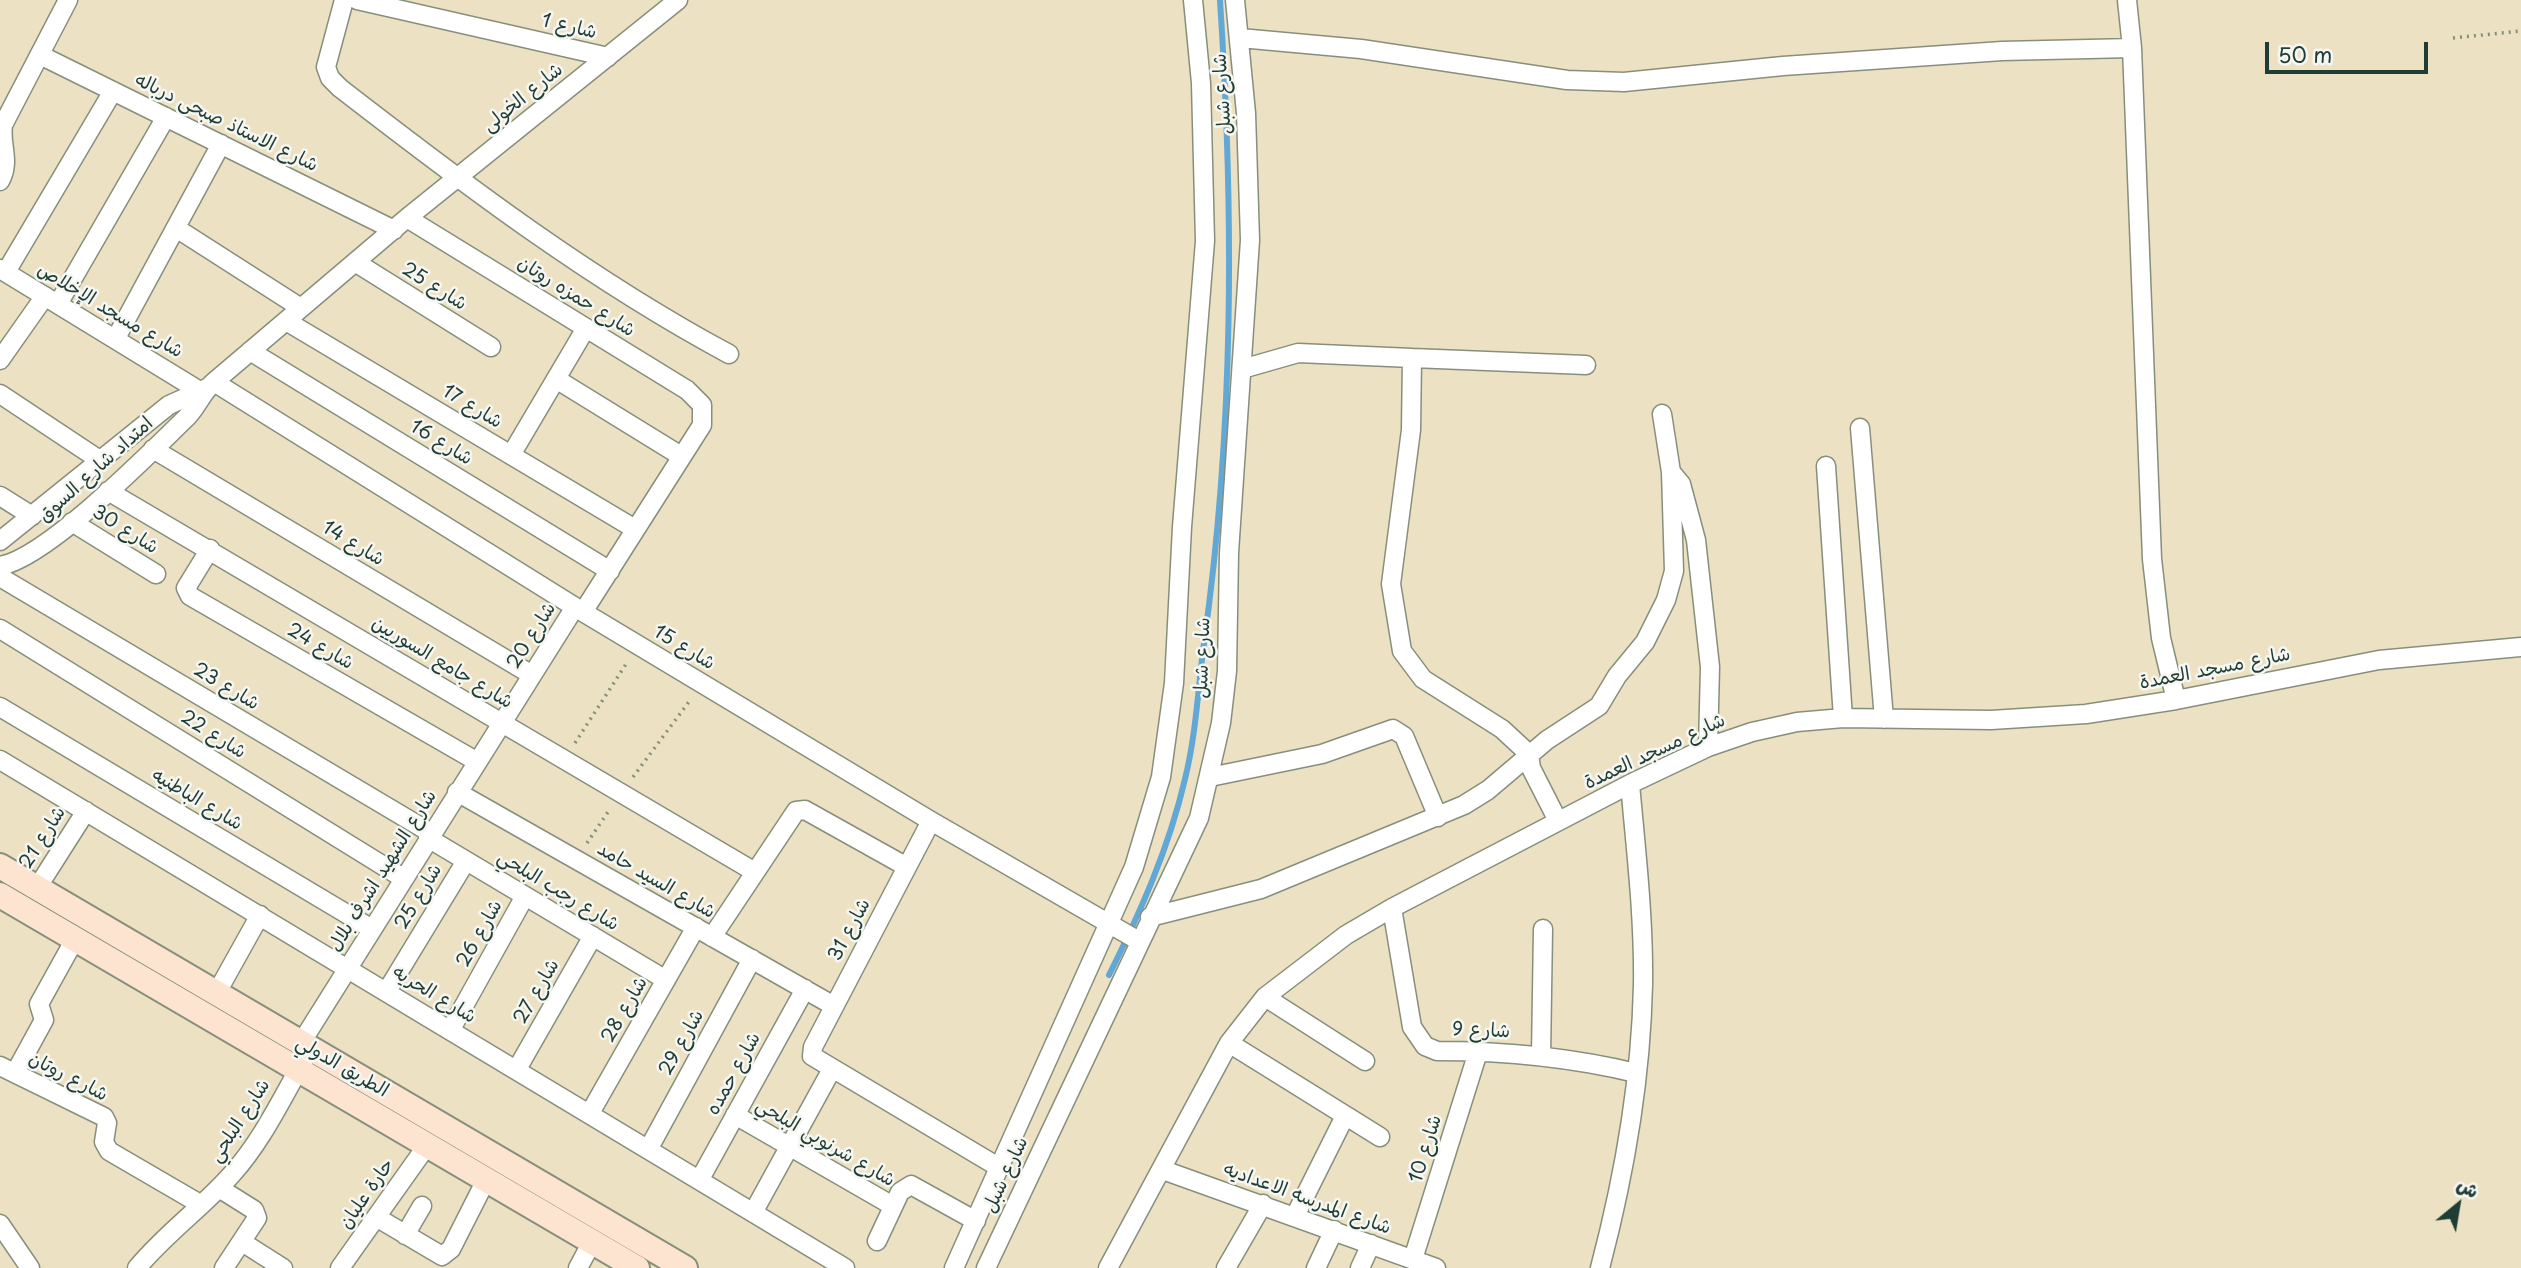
<!DOCTYPE html>
<html>
<head>
<meta charset="utf-8">
<style>
  body { margin:0 }
  #map { position:relative; width:2521px; height:1268px; overflow:hidden; background:#ece1c3; font-family:"Playpen Sans","Playpen Sans Arabic",sans-serif }
  canvas { display:block }
  .north { position:absolute; left:2423px; top:1170px; width:70px; height:70px; -webkit-text-stroke:5px #f6f6f2; paint-order:stroke; rotate:30deg; font-size:19px; font-weight:700; line-height:28px; text-align:center; color:#1f3d34 }
  .north::after { content:''; display:block; margin:auto; width:24px; height:32px; background:#1f3d34; clip-path:polygon(50% 0,100% 100%,50% 72%,0 100%) }
  .scale { position:absolute; left:2265px; top:42px; width:163px; height:32px; box-sizing:border-box; border:4px solid #1f3d34; border-top:0; padding-left:9px; font-size:21px; line-height:24px; white-space:nowrap; color:#1f3d34; -webkit-text-stroke:5px #f6f6f2; paint-order:stroke }
</style>
</head>
<body>
<div id="map">
<canvas width="2521" height="1268"></canvas>
<div class="north">ش</div>
<div class="scale">50 m</div>
</div>
<script>
const context = document.querySelector('canvas').getContext('2d');
context.lineJoin = 'round';
function trace(path, color, width, dash) { context.strokeStyle = color; context.lineWidth = width; context.lineCap = dash ? 'butt' : 'round'; context.setLineDash(dash || []); context.stroke(path); }
function label(font, color, halo, rows, align = 'center') {
  context.font = font + ' "Playpen Sans","Playpen Sans Arabic",sans-serif'; context.lineWidth = 5; context.setLineDash([]); context.textBaseline = 'middle'; context.strokeStyle = halo; context.fillStyle = color; for (const [text, x, y, turn = 0] of rows) {
    context.save(); context.translate(x, y); context.rotate((+turn || 0) * Math.PI / 180); context.textAlign = isNaN(turn) ? turn : align; if (halo) context.strokeText(text, 0, 0); context.fillText(text, 0, 0); context.restore();
  }
}
trace(new Path2D(`
  M 1109,975 C 1140,913 1169,848 1185,779 C 1196,735 1198,688 1204,643 C 1234,429 1234,215 1220,0`), '#61a8d7', 6);
const street = new Path2D(`
  M 344,0 L 326,67 L 330,78 L 340,88 C 464,184 591,280 729,354
  M 357,0 L 608,57
  M 2127,0 L 2132,48 L 2152,559 L 2161,638 L 2176,700
  M 1240,38 L 1361,49 L 1567,80 L 1624,82 L 1783,66 L 2002,51 L 2132,48
  M 40,55 L 394,230
  M 0,181 C 11,161 0,146 3,125 L 68,0
  M 407,218 L 687,390 L 702,405 L 702,425 L 583,612
  M 176,228 L 301,308
  M 355,262 L 491,347
  M 0,269 L 198,390
  M 6,272 L 113,91
  M 58,304 L 166,117
  M 286,321 L 635,529
  M 116,338 L 221,144
  M 250,351 L 610,571
  M 1412,358 L 1586,365
  M 0,360 L 45,296
  M 1242,369 L 1298,353 L 1412,358 L 1411,430 L 1391,584 L 1402,651 L 1423,679 L 1502,729 L 1529,754 L 1531,768 L 1558,821
  M 556,379 L 681,456
  M 214,382 L 583,612 L 931,821 L 1139,941
  M 0,394 L 101,461
  M 1662,414 L 1671,472 L 1681,484 L 1696,540 L 1710,667 L 1708,747
  M 1860,428 L 1884,719
  M 153,449 L 532,675
  M 511,455 L 586,328
  M 1826,466 L 1843,718
  M 108,491 L 755,872
  M 0,496 L 32,516
  M 72,522 L 156,574
  M 0,541 L 169,405 L 207,388
  M 210,549 L 186,588 L 190,596 L 476,761
  M 0,566 C 47,558 151,452 188,416 C 198,405 203,391 214,382 L 407,218 L 678,0
  M 0,577 L 431,833
  M 0,629 L 403,878
  M 0,707 L 372,929
  M 0,760 L 845,1268
  M 1210,777 L 1322,754 L 1393,729 L 1404,736 L 1438,817
  M 457,792 L 834,1006
  M 931,821 L 813,1047 L 812,1056 L 1000,1168
  M 428,838 L 666,980
  M 37,888 L 86,811
  M 1392,908 L 1412,1027 L 1425,1046 L 1437,1051 C 1504,1051 1570,1057 1636,1073
  M 1150,917 L 1261,889 L 1464,805 L 1488,790 L 1547,740 L 1599,706 L 1617,676 L 1645,642 L 1666,600 L 1674,571 L 1671,472
  M 712,937 L 796,811 L 805,810 L 907,867
  M 387,991 L 466,861
  M 216,994 L 260,915
  M 1265,997 L 1365,1061
  M 451,1029 L 525,896
  M 301,1043 L 575,607
  M 1229,1043 L 1380,1137
  M 1541,1056 L 1543,929
  M 0,1066 L 104,1117 L 107,1123 L 104,1142 L 109,1151 L 200,1204
  M 517,1069 L 593,936
  M 15,1073 L 44,1020 L 39,1004 L 75,939
  M 590,1113 L 696,927
  M 735,1115 L 893,1206
  M 649,1148 L 752,959
  M 1163,1170 L 1436,1268
  M 700,1179 L 805,989
  M 219,1188 L 254,1210 L 257,1218 L 224,1268
  M 754,1211 L 832,1069
  M 1295,1216 L 1345,1116
  M 376,1217 L 442,1256 L 451,1249 L 487,1178
  M 0,1224 L 30,1268
  M 405,1235 L 422,1206
  M 877,1241 L 900,1192 L 911,1185 L 976,1221
  M 242,1242 L 283,1268
  M 1413,1259 L 1478,1052
  M 137,1268 C 166,1233 203,1207 232,1174 C 262,1141 282,1098 304,1060
  M 340,1268 L 428,1144
  M 578,1268 L 593,1240
  M 954,1268 L 1134,867 L 1161,777 L 1174,683 L 1182,527 L 1205,241 L 1201,83 L 1193,0
  M 986,1268 L 1199,818 L 1221,723 L 1227,671 L 1229,553 L 1250,240 L 1246,113 L 1235,0
  M 1108,1268 L 1229,1043 L 1265,997 L 1346,935 L 1392,908 L 1630,784 L 1708,747 L 1752,732 L 1797,722 L 1843,718 L 1991,720 L 2086,714 L 2176,700 L 2379,660 L 2521,647
  M 1226,1268 L 1263,1204
  M 1316,1268 L 1334,1230
  M 1360,1268 L 1371,1244
  M 1600,1268 C 1624,1177 1641,1080 1643,985 C 1644,918 1636,851 1630,784`);
const secondary = new Path2D(`
  M 0,866 L 685,1268
  M 0,895 L 637,1268`);
trace(street, '#868f7c', 21);
trace(secondary, '#868f7c', 28);
trace(new Path2D(`
  M 2453,38 L 2521,31
  M 575,743 L 628,661
  M 633,777 L 691,699
  M 587,843 L 610,809`), '#868f7c', 3.5, [2, 5]);
trace(street, '#fff', 18);
trace(secondary, '#fde4d1', 24);
label('19px', '#1f3d34', '#f6f6f2', [
  ["شارع 1",569,27,13],
  ["شارع شبل",1223,94,-94],
  ["شارع الخولى",523,98,-39],
  ["شارع الاستاذ صبحى درباله",226,123,26],
  ["شارع 25",434,287,32],
  ["شارع حمزه روتان",576,297,32],
  ["شارع مسجد الإخلاص",110,311,31],
  ["شارع 17",472,407,31],
  ["شارع 16",441,443,31],
  ["امتداد شارع السوق",96,470,-42],
  ["شارع 30",125,530,32],
  ["شارع 14",353,544,31],
  ["شارع 20",532,636,-58],
  ["شارع 24",320,647,30],
  ["شارع 15",684,648,31],
  ["شارع شبل",1203,658,-88],
  ["شارع جامع السوريين",442,663,31],
  ["شارع مسجد العمدة",2215,669,-11],
  ["شارع 23",226,687,31],
  ["شارع 22",213,735,32],
  ["شارع مسجد العمدة",1655,752,-25],
  ["شارع الباطنيه",197,800,31],
  ["شارع 21",43,838,-58],
  ["شارع الشهيد اشرف بلال",383,871,-58],
  ["شارع السيد حامد",656,881,30],
  ["شارع رجب البلحي",558,891,31],
  ["شارع 25",419,897,-59],
  ["شارع 31",850,930,-62],
  ["شارع 26",480,934,-61],
  ["شارع 27",537,992,-60],
  ["شارع الحريه",434,995,31],
  ["شارع 28",625,1010,-60],
  ["شارع 9",1481,1031,2],
  ["شارع 29",682,1043,-61],
  ["الطريق الدولي",342,1067,30],
  ["شارع حمده",734,1074,-61],
  ["شارع روتان",68,1077,27],
  ["شارع البلحي",240,1121,-57],
  ["شارع شرنوبي البلحي",825,1143,30],
  ["شارع 10",1426,1149,-73],
  ["شارع شبل",1006,1175,-65],
  ["حارة عليان",367,1194,-55],
  ["شارع المدرسه الاعداديه",1307,1199,20]
]);
</script>
</body>
</html>
